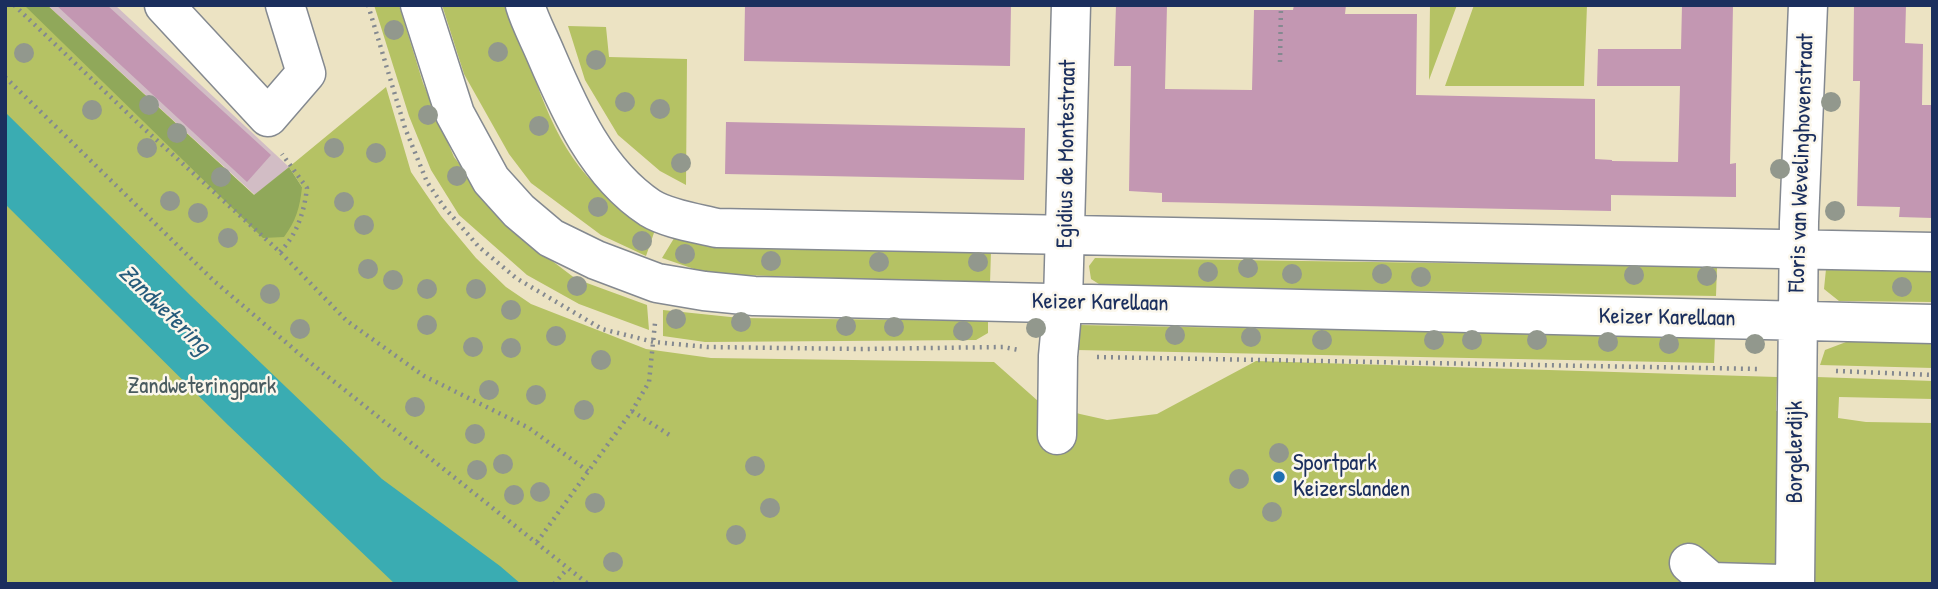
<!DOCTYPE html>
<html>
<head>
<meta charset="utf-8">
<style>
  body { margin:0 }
  #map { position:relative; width:1938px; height:589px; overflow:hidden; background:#ece3c3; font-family:"Patrick Hand",sans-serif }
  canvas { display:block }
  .frame { position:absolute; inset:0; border:7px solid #1b2f5e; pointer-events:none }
</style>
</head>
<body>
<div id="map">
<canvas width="1938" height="589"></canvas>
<div class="frame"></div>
</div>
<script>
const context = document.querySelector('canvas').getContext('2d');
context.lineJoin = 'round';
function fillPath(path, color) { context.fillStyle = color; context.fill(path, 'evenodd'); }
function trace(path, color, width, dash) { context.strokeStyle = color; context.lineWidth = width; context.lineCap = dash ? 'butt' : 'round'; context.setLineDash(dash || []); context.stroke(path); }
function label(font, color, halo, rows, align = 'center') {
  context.font = font + ' "Patrick Hand",sans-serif'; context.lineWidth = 5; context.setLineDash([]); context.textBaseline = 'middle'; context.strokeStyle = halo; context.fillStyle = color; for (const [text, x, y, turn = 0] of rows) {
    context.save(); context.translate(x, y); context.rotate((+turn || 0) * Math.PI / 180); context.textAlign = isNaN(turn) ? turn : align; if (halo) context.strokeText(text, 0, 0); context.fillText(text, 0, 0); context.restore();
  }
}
fillPath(new Path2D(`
  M 47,5 L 115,5 L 289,167 L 255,195 Z`), '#d2bdc5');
fillPath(new Path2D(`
  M 5,5 L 47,5 L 254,195 L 302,187 L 289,167 L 386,87 L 411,172 L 441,216 L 476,258 L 506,287 L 531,304 L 646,349 L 711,358 L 994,362 L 1038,401 L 1080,414 L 1107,420 L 1157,414 L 1256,361 L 1777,377 L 1776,411 L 1815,416 L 1817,377 L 1933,381 L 1933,399 L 1839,397 L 1838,418 L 1866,422 L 1933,423 L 1933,584 L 5,584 Z
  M 374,5 L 399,5 L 423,83 L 454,157 L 510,229 L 576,279 L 647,305 L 649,330 L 579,304 L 527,275 L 459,215 L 431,170 L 409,116 Z
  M 442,5 L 512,5 C 529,61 547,131 587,176 C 607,197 632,212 656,227 L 646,256 L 601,235 L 531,183 L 509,154 L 464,74 Z
  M 1430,5 L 1457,5 L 1429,80 Z
  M 1474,5 L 1587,5 L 1584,86 L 1445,86 Z
  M 568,26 L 606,27 L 609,57 L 687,59 L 686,185 L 660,171 L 618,135 L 585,80 Z
  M 676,235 L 758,249 L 991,251 L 990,283 L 709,274 L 662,258 Z
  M 1095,258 L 1717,267 L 1716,296 L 1102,286 L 1091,279 L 1089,266 Z
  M 1826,269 L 1933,271 L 1933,302 L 1839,301 L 1824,289 Z
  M 663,310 L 740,318 L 988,321 L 988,333 L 976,340 L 705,342 L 663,336 Z
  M 1079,325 L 1715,337 L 1714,363 L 1077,350 Z
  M 1854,339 L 1933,341 L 1933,368 L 1820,365 L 1825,350 Z`), '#b5c264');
fillPath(new Path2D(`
  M 24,5 L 47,5 L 254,195 L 289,167 L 302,187 C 300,207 296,221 284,237 L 263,238 Z`), '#90a85a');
fillPath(new Path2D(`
  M 5,112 L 191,296 L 382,479 L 500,566 L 521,584 L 395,584 L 228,425 L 5,204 Z`), '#3aacb2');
fillPath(new Path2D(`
  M 56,5 L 107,5 L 271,155 L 247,182 Z
  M 745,5 L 1011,5 L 1010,66 L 744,61 Z
  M 1116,5 L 1167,5 L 1165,89 L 1252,90 L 1254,10 L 1293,10 L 1294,5 L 1346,5 L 1345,14 L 1417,14 L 1416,95 L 1595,99 L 1595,159 L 1612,160 L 1612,161 L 1678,162 L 1680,86 L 1597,86 L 1598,49 L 1681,49 L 1682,5 L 1733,5 L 1730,164 L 1736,163 L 1736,197 L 1611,195 L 1611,211 L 1162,202 L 1162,193 L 1129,191 L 1131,66 L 1114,66 Z
  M 1854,5 L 1906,5 L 1905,43 L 1923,44 L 1922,105 L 1933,105 L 1933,218 L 1899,217 L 1900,207 L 1857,206 L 1860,81 L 1853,81 Z
  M 726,122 L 1025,128 L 1024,180 L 725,174 Z`), '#c397b2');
const minor = new Path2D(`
  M 164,5 L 268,117 L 306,73 L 285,5
  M 420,5 L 455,114 L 491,180 L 519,211 L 551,238 L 596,260 L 657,283 L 704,291 L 754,296 L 1933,324
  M 525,5 C 530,22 539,38 546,55 C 570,111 597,173 650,208 C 668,219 696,223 717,228 L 1933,252
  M 1057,435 L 1058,356 L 1063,302 L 1071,5
  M 1689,563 L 1711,582 L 1781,584
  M 1795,584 L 1799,222 L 1808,5`);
trace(minor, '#848990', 41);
trace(new Path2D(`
  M 14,5 L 140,125 L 280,252 L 347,321 L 424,376 L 529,428 L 589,472
  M 368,5 L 405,128 L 427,182 L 444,207 L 479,247 L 516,278 L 602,329 L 654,342 L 707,347 L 861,349 L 1003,347 L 1019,350
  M 1280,62 L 1281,5
  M 5,77 L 214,281 L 302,356 L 588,584
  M 280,252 C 297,234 304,213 307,188 L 282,154
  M 1097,357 L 1757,369
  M 1836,371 L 1933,375
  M 632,411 L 671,436
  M 537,542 L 632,411 L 649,382 L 655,323
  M 554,584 L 567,569`), '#848990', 4.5, [2, 5]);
trace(minor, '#fff', 38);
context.fillStyle = '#92988d';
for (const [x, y] of [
  [394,30],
  [498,52],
  [24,53],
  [596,60],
  [625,102],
  [1831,102],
  [149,105],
  [660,109],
  [92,110],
  [428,115],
  [539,126],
  [177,133],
  [147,148],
  [334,148],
  [376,153],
  [681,163],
  [1780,169],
  [457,176],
  [221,177],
  [170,201],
  [344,202],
  [598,207],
  [1835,211],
  [198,213],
  [364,225],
  [228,238],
  [642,241],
  [685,254],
  [771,261],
  [879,262],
  [978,262],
  [1248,268],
  [368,269],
  [1208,272],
  [1292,274],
  [1382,274],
  [1634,275],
  [1707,276],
  [1421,277],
  [393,280],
  [577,286],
  [1902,287],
  [427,289],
  [476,289],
  [270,294],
  [511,310],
  [676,319],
  [741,322],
  [427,325],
  [846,326],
  [894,327],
  [1036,328],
  [300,329],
  [963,331],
  [1175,335],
  [556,336],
  [1251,337],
  [1322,340],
  [1434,340],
  [1472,340],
  [1537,340],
  [1608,342],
  [1669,344],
  [1755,344],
  [473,347],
  [511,348],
  [601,360],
  [489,390],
  [536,395],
  [415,407],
  [584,410],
  [475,434],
  [1279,453],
  [503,464],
  [755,466],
  [477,470],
  [1239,479],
  [540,492],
  [514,495],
  [595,503],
  [770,508],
  [1272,512],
  [736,535],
  [613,562]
]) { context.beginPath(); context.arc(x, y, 10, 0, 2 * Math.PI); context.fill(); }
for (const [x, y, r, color] of [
  [1279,477,7,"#1f6fb2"]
]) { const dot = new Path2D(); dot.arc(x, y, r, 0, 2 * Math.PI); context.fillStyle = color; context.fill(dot); trace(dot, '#fbf7ec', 2.5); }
label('23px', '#1b2f5e', '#fbf7ec', [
  ["Egidius de Montestraat",1067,154,-89],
  ["Floris van Wevelinghovenstraat",1802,163,-88],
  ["Keizer Karellaan",1100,303,1],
  ["Keizer Karellaan",1667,318,1],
  ["Borgelerdijk",1796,452,-90]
]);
label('23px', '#495b60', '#fbf7ec', [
  ["Zandweteringpark",202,387]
]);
label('23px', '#1b2f5e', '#fbf7ec', [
  ["Sportpark",1293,464],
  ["Keizerslanden",1293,490]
], 'left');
label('italic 24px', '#265b7b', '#fbf7ec', [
  ["Zandwetering",164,310,44]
]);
</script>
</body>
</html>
